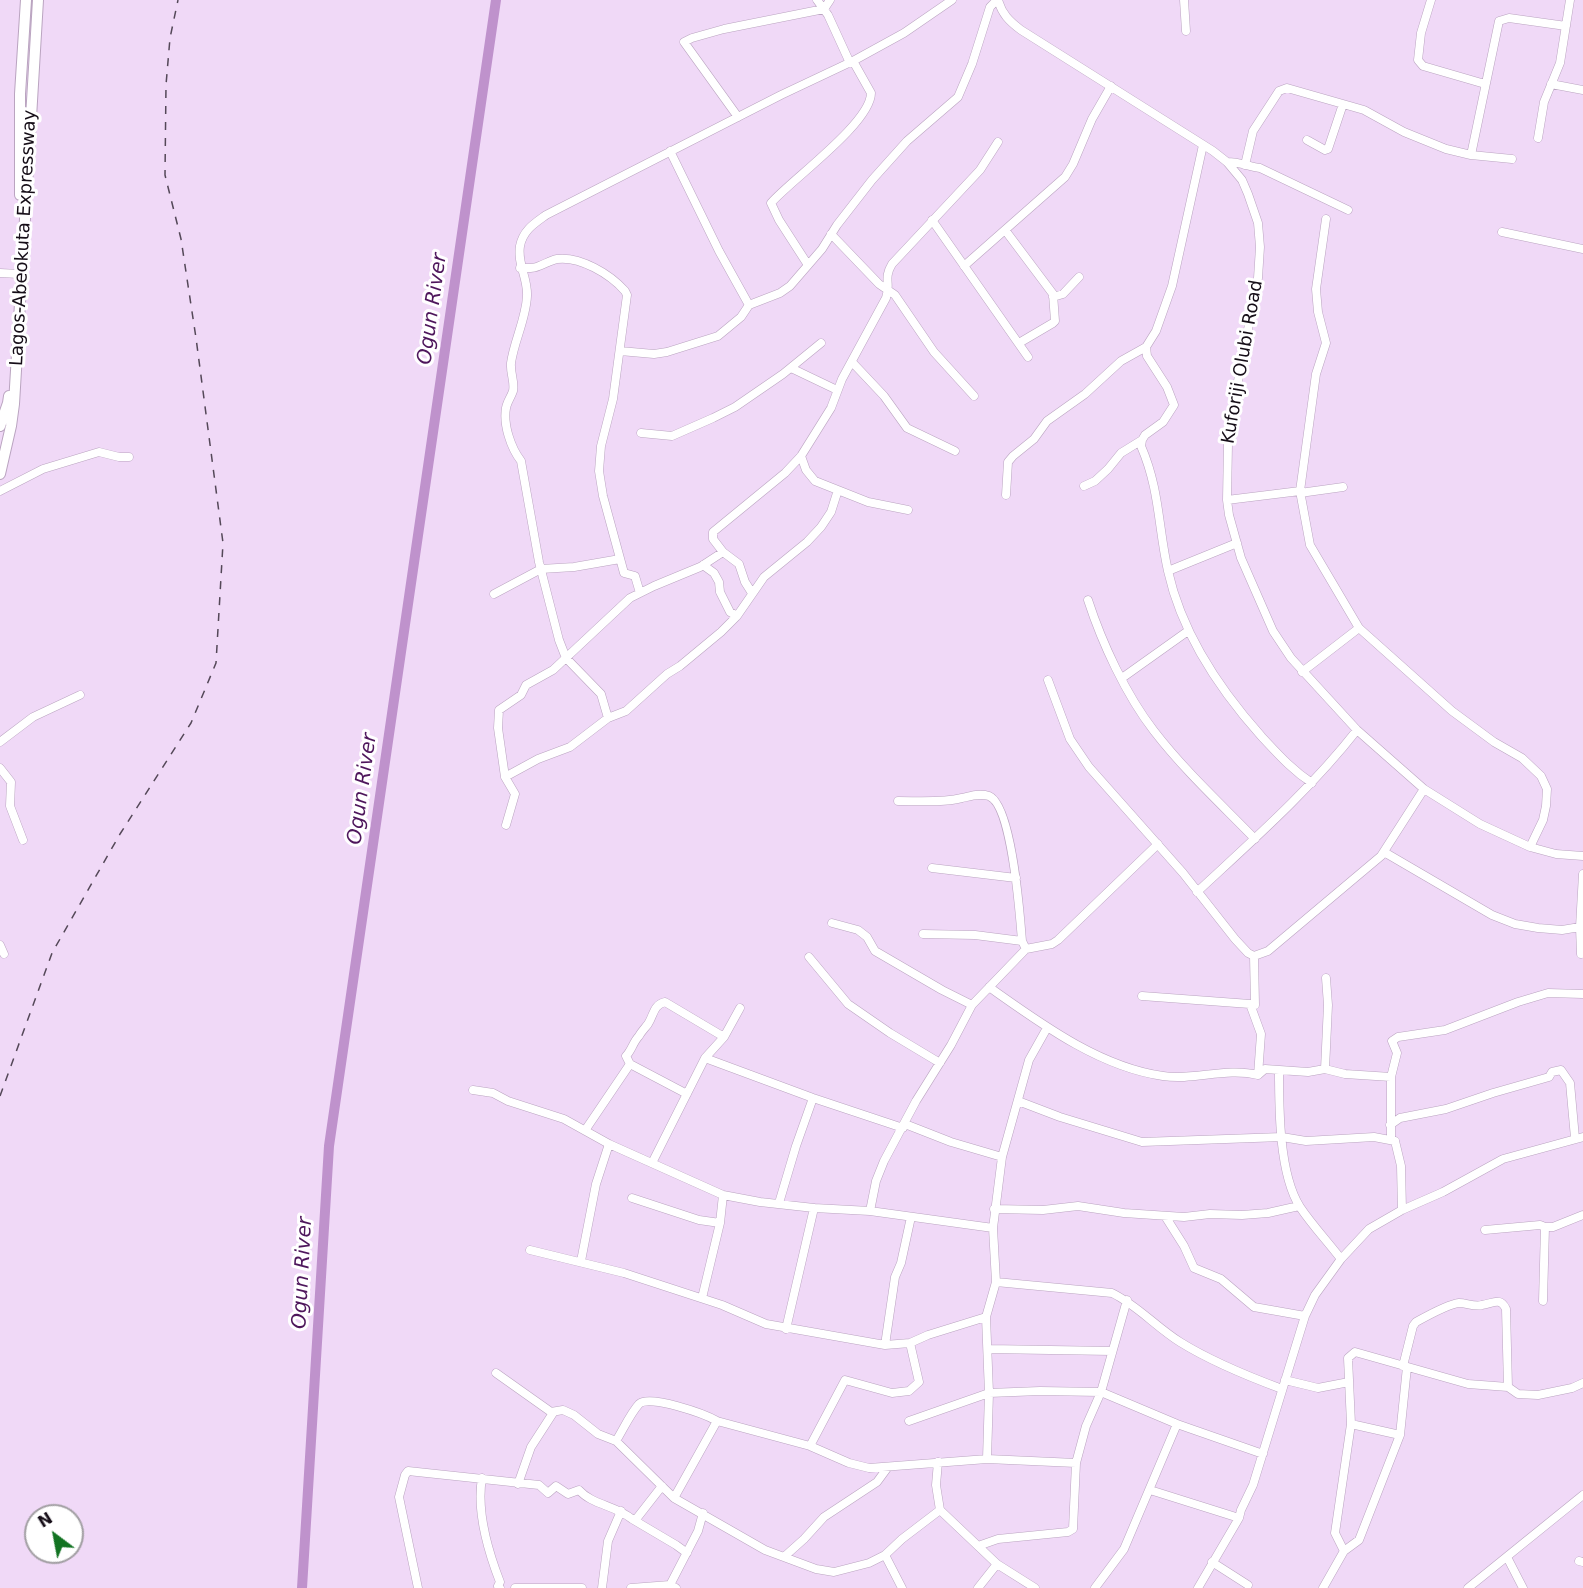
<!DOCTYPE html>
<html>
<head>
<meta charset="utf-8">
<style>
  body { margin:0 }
  #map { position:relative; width:1583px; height:1588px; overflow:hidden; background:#f0d9f7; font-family:"DejaVu Sans",sans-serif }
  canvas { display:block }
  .north { position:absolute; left:24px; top:1504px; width:60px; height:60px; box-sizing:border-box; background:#fff; border:2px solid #a19ea2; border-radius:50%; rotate:328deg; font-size:16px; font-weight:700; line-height:24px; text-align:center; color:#150d17 }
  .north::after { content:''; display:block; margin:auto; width:21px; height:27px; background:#127322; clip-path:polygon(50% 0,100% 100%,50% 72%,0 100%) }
</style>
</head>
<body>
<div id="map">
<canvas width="1583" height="1588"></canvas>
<div class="north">N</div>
</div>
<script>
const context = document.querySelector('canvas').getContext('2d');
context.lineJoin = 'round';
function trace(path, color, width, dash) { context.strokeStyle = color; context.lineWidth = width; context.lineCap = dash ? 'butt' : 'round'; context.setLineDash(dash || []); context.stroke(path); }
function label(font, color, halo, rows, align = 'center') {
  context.font = font + ' "DejaVu Sans",sans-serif'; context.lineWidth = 6; context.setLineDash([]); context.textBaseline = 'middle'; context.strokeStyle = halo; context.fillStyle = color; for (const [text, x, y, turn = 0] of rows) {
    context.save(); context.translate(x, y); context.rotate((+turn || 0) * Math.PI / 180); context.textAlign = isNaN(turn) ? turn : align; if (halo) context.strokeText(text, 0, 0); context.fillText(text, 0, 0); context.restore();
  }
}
trace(new Path2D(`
  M 302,1588 L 329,1146 L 496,0`), '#bf92cc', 10);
const minor = new Path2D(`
  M 817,0 L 828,15 L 850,63
  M 998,0 C 1002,14 1009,21 1021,30 L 1213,151 L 1227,162 L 1242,180 L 1248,194 L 1258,223 L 1260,247 L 1258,278 L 1231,417 L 1228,444 L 1227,500 L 1229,515 L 1241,558 L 1273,631 L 1291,658 L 1357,730 L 1424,789 L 1480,824 L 1530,847 L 1556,854 L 1583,856
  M 1184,0 L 1186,31
  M 1431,0 L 1421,33 L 1418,60 L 1423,66 L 1485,84
  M 1551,84 L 1583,90
  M 738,117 L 684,42 L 692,38 L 724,29 L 824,9 L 830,0
  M 1538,138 L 1544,102 L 1560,63 L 1570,0
  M 1307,140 L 1325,150 L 1328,149 L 1343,104
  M 670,151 L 719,251 L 749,305
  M 1471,155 L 1499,21 L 1509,18 L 1566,26
  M 1227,162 C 1239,162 1248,166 1260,168 L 1348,210
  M 1245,165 L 1253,131 L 1279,91 L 1287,88 L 1364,110 L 1404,132 L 1446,149 L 1471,155 L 1512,159
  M 1326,219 L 1316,289 L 1318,312 L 1326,343 L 1316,374 L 1300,491 L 1310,545 L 1359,628 L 1452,711 L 1494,742 L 1522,758 L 1541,776 L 1547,789 L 1546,806 L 1543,820 L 1530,847
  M 932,220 L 1028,357
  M 1005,230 L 1053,294 L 1055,321 L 1053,323 L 1019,343
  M 1502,232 L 1583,249
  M 831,234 L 879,284 L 895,295 L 934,352 L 974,396
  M 808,265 L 779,220 L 771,203 C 791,180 871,123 871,93 L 853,61
  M 964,266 L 1065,177 L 1073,164 L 1092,119 L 1111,86
  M 520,268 C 527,268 533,269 539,266 C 545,264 551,260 557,259 C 580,256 610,274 625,291 L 627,295 L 613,399 L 601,446 L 599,471 L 603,496 L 624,573 L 635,576 L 640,593
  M 0,273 L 19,274
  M 1053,297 L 1063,294 L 1079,277
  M 620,351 L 654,354 L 667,352 L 718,336 L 741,317 L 749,305 L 780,293 L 790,286 L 822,249 L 837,225 L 872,180 L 907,141 L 958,97 L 972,64 L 990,7 L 997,0
  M 852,362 L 884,396 L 907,428 L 955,451
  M 791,368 L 837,390
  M 641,433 L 672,436 L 713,418 L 735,407 L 783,374 L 821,343
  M 1142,440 L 1141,446 C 1160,490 1158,527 1168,571 C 1182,634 1219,689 1262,737 C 1278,754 1292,770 1312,783
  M 801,456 L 806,470 L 815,481 L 868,502 L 908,510
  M 1084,486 L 1095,481 L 1108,469 L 1121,453 L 1142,440 L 1145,435 L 1163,422 L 1174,405 L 1167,387 L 1147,356 L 1146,347
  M 0,491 L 43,469 L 99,452 L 119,457 L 129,457
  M 1300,493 L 1343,487
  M 1006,495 L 1008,462 L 1013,456 L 1034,439 L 1047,421 L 1085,394 L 1121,361 L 1146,347 L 1156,331 L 1172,286 L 1203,145
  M 1227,500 L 1300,491
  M 703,565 L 714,573 L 719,582 L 720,592 L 730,612 L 737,616
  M 1168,571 L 1237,543
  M 752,593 L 745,582 L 739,564 L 723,552 L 713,539 L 713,532 L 785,473 L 801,456 L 831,408 L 842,379 L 886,298 C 891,283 883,279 892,264 L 980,170 L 998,142
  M 494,594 L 541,569 L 574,567 L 620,559
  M 1088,600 C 1102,643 1126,695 1154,731 C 1184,770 1221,804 1255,839
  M 1302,672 L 1359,628
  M 1122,678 L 1188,631
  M 1048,680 L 1070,739 L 1089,767 L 1183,873 L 1235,939 L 1248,953 L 1254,956 L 1268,951 L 1381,856 L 1424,789
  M 608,718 L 601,694 L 566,658 L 559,640 L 539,562 L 521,461 C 511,448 503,425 506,408 C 507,402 511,397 513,391 C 515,382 510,373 511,363 C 514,341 526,319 527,296 C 528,278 517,264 520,246 C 523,230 535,223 546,215 L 781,95 L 853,61 L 904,33 L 952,0
  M 0,742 L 33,717 L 80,695
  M 0,768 L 11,782 L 10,806 L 23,840
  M 505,777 L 538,759 L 570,747 L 608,718 L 626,711 L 667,674 L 680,666 L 721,632 L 737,616 L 764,577 L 807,542 L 821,527 L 831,512 L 838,490
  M 898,801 C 919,801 941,803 962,798 C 970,796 980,793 989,796 C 1012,805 1020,916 1022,941 L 1026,949
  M 506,825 L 515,794 L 505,777 L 498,728 L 499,710 L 521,695 L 526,685 L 553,670 L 630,598 L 654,586 L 700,567 L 723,552
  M 1384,852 L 1492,915 L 1515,924 L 1538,928 L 1562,930 L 1580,927
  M 932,868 L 1016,878
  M 1197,892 C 1253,840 1310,790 1357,730
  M 832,923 L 858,930 L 867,937 L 875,951 L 942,990 L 972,1005
  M 923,934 L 975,935 L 1022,941
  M 0,945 L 4,954
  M 1581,954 L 1580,927 L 1583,874
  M 1254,956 L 1255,1005 L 1250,1004 L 1261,1034 L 1258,1075
  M 809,957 L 848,1004 L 890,1033 L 940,1063
  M 989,987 C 1040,1023 1099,1067 1163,1076 C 1193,1081 1226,1067 1258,1075 L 1265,1069 L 1308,1072 L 1325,1069 L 1345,1074 L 1391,1077
  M 1142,996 L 1250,1004
  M 705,1058 L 813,1098 L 903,1128
  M 1325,1069 L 1328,1005 L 1326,978
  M 1279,1070 C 1279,1109 1279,1174 1300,1207 C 1312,1225 1328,1242 1341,1259
  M 473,1090 L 493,1093 L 508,1101 L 564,1119 L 609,1144 L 723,1195 L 760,1202 L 814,1208 L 870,1211 L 993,1228
  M 687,1094 L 630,1064 L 626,1056 C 632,1050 633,1042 639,1036 C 641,1032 645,1028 648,1024 C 654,1015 653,1005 665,1002 L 724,1037
  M 1018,1101 L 1060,1117 L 1142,1142 L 1282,1137 L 1306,1141 L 1374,1137 L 1395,1141
  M 905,1124 L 951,1142 L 1002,1157
  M 1390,1125 L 1400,1118 L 1446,1109 L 1493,1093 L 1549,1077 L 1552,1072 L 1561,1070 L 1570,1083 L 1575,1138
  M 586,1129 L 630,1064
  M 652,1163 L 705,1058 L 724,1037 L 740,1008
  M 632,1198 L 699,1220 L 720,1223
  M 779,1203 L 796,1146 L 813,1098
  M 994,1209 L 1043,1210 L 1078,1206 L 1124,1213 L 1184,1217 L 1210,1214 L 1242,1215 L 1268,1213 L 1299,1206
  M 1402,1210 L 1401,1166 L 1395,1141 L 1391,1140 L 1391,1077 L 1397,1053 L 1392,1041 L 1398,1037 L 1445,1030 L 1518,1002 L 1548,993 L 1583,994
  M 870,1211 L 876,1181 L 884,1161 L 916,1101 L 951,1045 L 972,1005 L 1026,949 L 1052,944 L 1058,940 L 1158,844
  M 1165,1216 L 1184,1246 L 1194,1268 L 1221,1279 L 1254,1307 L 1305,1316
  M 1485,1230 L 1540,1225 L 1545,1227
  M 530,1250 L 624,1273 L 722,1305 L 766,1324 L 885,1345 L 910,1343 L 928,1335 L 986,1317
  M 581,1261 L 596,1184 L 609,1144
  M 996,1282 L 1112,1293 C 1137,1305 1156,1327 1180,1342 C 1212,1362 1247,1376 1282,1389
  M 702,1298 L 720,1223 L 723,1195
  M 1543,1301 L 1545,1227 L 1553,1227 L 1583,1215
  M 786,1329 L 814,1208
  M 885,1345 L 895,1277 L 901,1263 L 911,1217
  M 988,1349 L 1112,1351
  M 1403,1366 L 1413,1326 L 1416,1322 C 1425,1317 1449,1304 1459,1303 C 1467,1303 1474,1307 1482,1305 C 1492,1304 1500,1296 1506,1309 L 1508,1387
  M 496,1373 L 551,1412 L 563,1410 L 574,1415 L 598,1434 L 616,1441 L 674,1498 L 765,1550 L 816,1569 L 834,1572 L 869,1563 L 885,1555 L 902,1539 L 940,1510
  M 1285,1380 L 1318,1388 L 1349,1382
  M 909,1421 L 989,1393 L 1040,1391 L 1101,1392 L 1177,1424 L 1263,1454
  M 1351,1424 L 1400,1435 L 1407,1367
  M 616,1441 C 623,1430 630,1414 639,1404 C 649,1394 705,1414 717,1421
  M 810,1446 L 845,1380 L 892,1393 L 909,1391 L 919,1382 L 910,1343
  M 987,1459 L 989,1393 L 986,1317 L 996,1282 L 993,1228 L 1002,1157 L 1029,1060 L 1047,1028
  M 938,1462 L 936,1485 L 940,1510 L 997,1564 L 1035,1588
  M 482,1478 C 476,1512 488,1551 500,1582 L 498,1586 L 500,1588
  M 518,1484 L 531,1447 L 553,1413 L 551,1412
  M 1150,1490 L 1239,1518
  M 674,1498 L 717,1421 L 810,1446 L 849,1463 L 869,1468 L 987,1459 L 1076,1463
  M 632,1519 L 676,1545 L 687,1553
  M 978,1546 L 998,1539 L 1068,1532 L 1073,1529 L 1076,1463 L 1086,1426 L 1101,1392 L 1127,1300
  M 1344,1551 L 1335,1533 L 1351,1424 L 1348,1358 L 1355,1352 L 1468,1384 L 1508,1387 L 1518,1394 L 1538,1395 L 1572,1388 L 1583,1383
  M 885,1555 L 902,1588
  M 785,1556 L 804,1539 L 824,1517 L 877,1482 L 888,1467
  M 1507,1557 L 1523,1588
  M 1579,1561 L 1583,1562
  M 1212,1562 L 1248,1585
  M 670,1585 L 698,1531 L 703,1513
  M 418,1588 L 399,1497 L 405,1475 L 408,1471 L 539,1485 L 548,1493 L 556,1486 L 568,1494 L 579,1490 C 592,1505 615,1505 632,1519 L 637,1518 L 662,1486
  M 515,1588 L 582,1588
  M 602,1588 L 608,1541 L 621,1511
  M 631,1588 L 670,1585 L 676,1588
  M 978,1588 L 997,1564
  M 1095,1588 L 1124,1549 L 1177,1424
  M 1198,1588 L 1239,1518 L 1241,1510 L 1253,1485 L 1305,1316 L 1315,1295 L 1341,1259 L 1369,1229 L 1402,1210 L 1443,1192 L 1503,1159 L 1583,1137
  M 1323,1588 L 1344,1551 L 1359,1540 L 1400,1435
  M 1468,1588 L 1583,1495`);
const highway = new Path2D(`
  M 20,195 L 20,94 L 26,0
  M 0,426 L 8,403 L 9,396
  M 0,474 L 11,426 L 14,404 L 38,0`);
trace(minor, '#baa4c0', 9);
trace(highway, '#baa4c0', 12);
trace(minor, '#fff', 8);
trace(highway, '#fff', 10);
trace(new Path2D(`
  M 0,1096 L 52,953 L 120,834 L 191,723 L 216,663 L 223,543 L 196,338 L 181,239 L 165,175 L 166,85 L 170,38 L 178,0`), '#544858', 1.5, [8, 8]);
label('18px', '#150d17', '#fff', [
  ["Lagos-Abeokuta Expressway",24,238,-87],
  ["Kuforiji Olubi Road",1243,362,-80]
]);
label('italic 20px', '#4e165c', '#fff', [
  ["Ogun River",433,309,-82],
  ["Ogun River",363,789,-82],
  ["Ogun River",303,1273,-87]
]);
</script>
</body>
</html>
